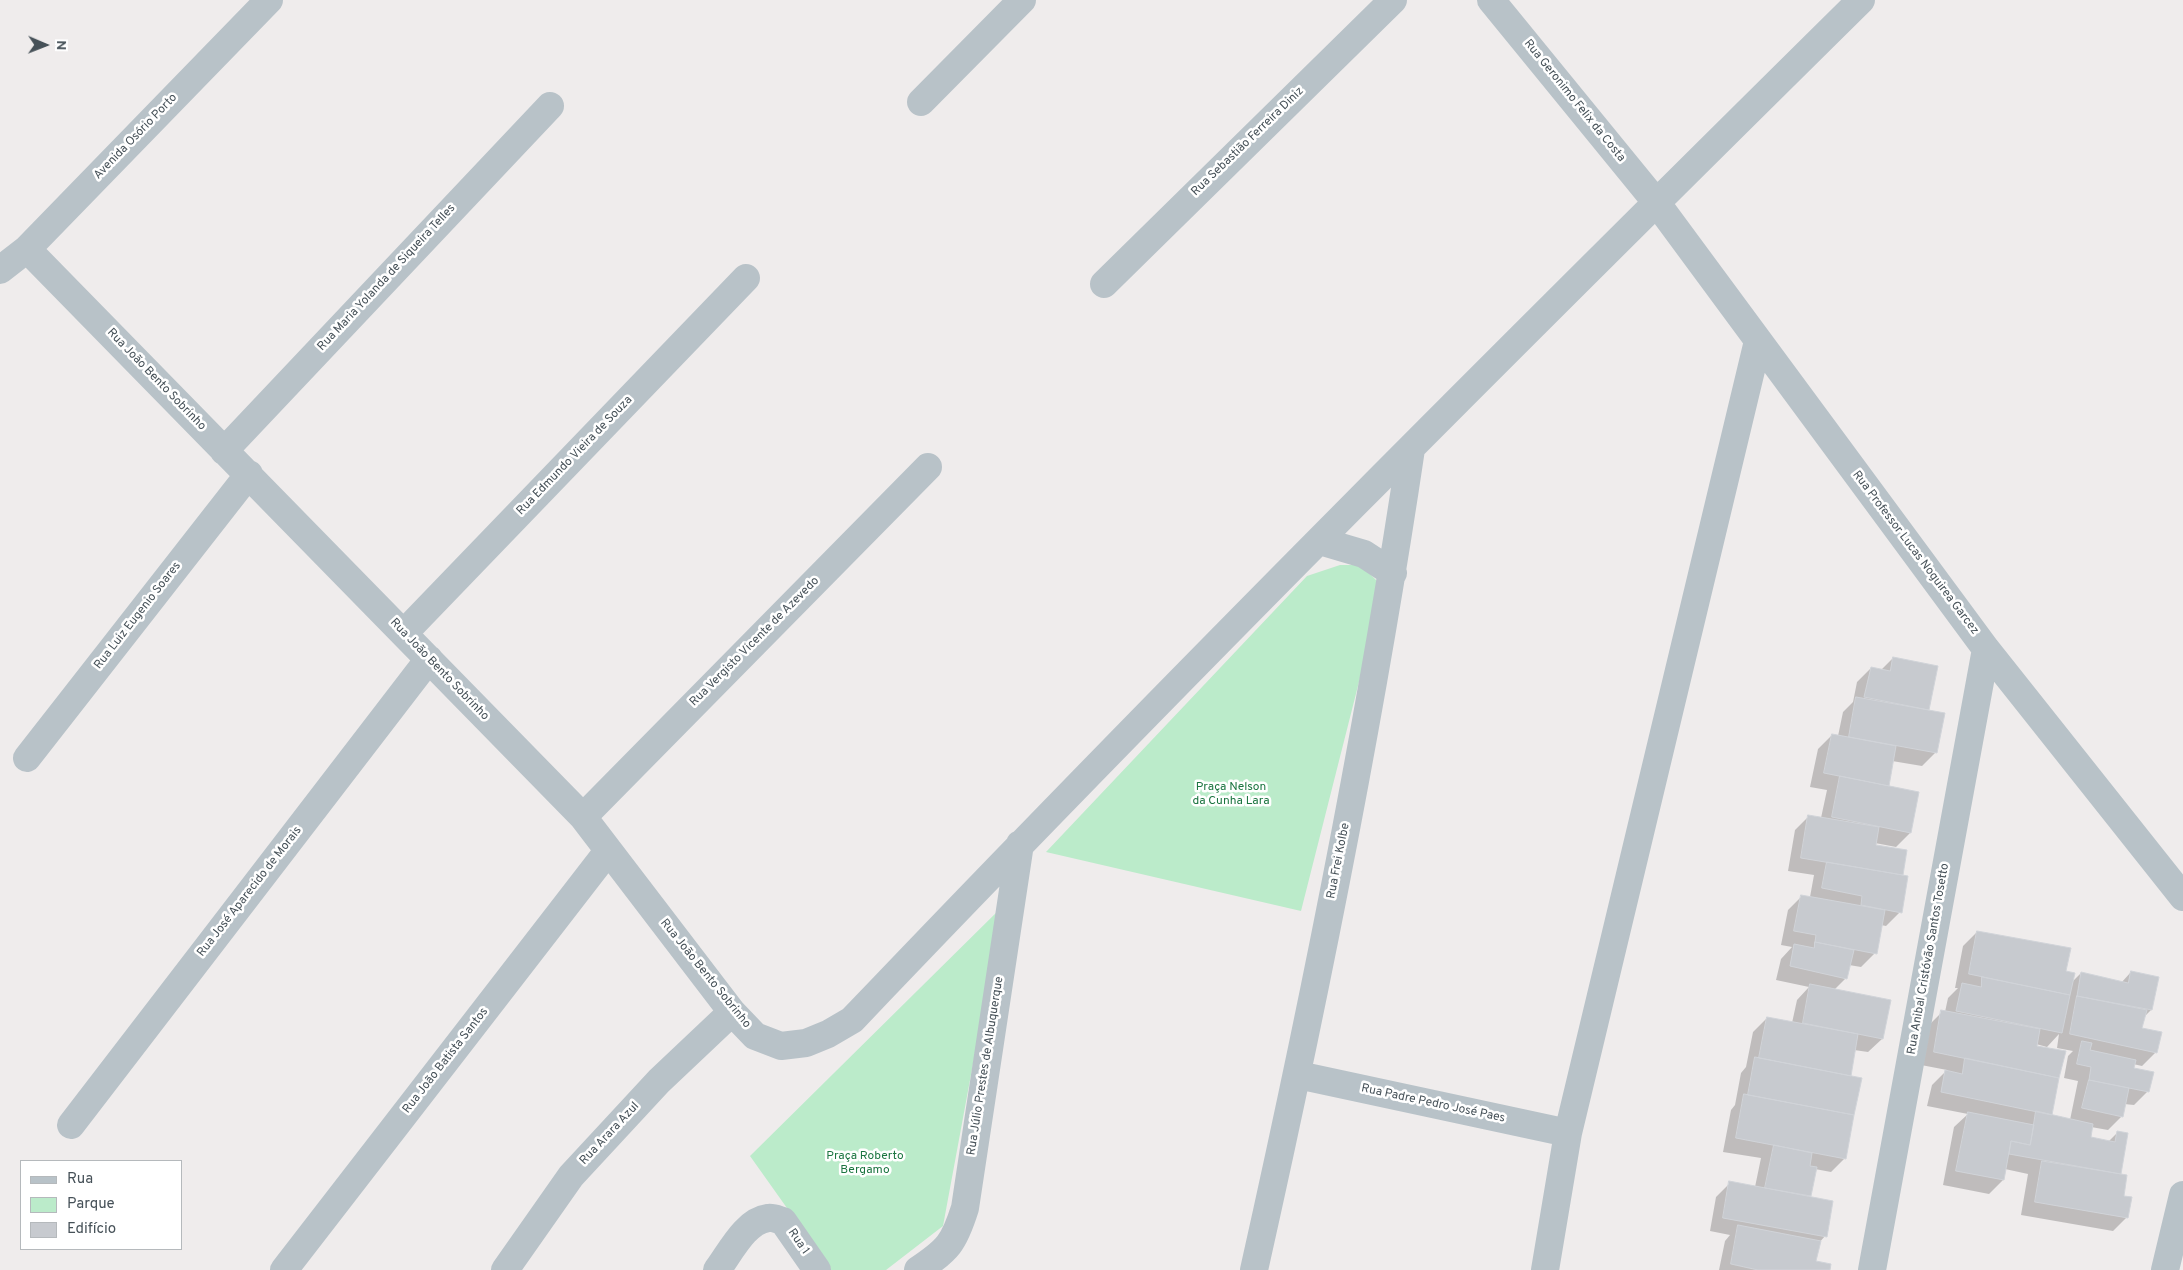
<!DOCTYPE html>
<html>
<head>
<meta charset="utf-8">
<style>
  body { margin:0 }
  #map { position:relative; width:2183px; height:1270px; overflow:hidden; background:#efecec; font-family:Overpass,sans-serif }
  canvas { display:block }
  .legend { position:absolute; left:20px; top:1160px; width:162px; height:90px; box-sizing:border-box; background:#fff; border:1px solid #b5b9bc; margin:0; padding:6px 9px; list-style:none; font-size:15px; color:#465158 }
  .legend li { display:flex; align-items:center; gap:10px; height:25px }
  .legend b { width:25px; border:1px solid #b5b9bc }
  .north { position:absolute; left:20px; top:20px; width:50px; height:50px; -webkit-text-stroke:4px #fff; paint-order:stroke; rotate:91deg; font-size:14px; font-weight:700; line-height:20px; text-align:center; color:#465158 }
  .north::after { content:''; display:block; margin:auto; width:18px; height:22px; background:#465158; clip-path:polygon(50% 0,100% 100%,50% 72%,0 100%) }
</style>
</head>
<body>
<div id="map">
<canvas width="2183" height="1270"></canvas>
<ul class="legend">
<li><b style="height:6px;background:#b8c2c8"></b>Rua</li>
<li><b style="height:14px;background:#bbebca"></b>Parque</li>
<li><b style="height:14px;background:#c7cacf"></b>Edifício</li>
</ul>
<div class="north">N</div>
</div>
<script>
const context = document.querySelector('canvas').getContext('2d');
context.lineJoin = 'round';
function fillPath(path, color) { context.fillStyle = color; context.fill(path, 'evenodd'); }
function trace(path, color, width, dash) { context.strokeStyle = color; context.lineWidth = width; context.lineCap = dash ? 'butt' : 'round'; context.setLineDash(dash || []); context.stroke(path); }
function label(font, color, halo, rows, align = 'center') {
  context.font = font + ' Overpass,sans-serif'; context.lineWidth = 5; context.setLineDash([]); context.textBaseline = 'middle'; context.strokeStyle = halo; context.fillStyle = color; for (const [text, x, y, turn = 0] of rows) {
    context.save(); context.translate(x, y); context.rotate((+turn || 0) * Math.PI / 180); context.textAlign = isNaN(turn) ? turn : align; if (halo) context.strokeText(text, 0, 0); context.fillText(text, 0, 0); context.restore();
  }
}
fillPath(new Path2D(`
  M 1340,565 L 1361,565 L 1383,587 L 1301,911 L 1046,852 L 1307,576 Z
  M 1002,907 L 943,1226 L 886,1270 L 831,1270 L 750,1156 Z`), '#bbebca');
fillPath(new Path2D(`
  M 1893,658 L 1936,667 L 1927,711 L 1936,752 L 1922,766 L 1892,761 L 1887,787 L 1910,833 L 1896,847 L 1875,843 L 1875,846 L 1906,851 L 1902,876 L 1900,912 L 1886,926 L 1881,925 L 1875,953 L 1861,967 L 1849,965 L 1846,978 L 1834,990 L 1882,1039 L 1868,1052 L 1854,1050 L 1849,1077 L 1845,1158 L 1831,1172 L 1815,1169 L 1809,1197 L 1825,1236 L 1819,1243 L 1815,1262 L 1829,1270 L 1719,1270 L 1725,1241 L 1730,1235 L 1710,1231 L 1716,1197 L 1730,1183 L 1755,1187 L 1761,1158 L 1723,1152 L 1731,1110 L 1735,1105 L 1741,1073 L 1746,1067 L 1753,1032 L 1767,1018 L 1792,1023 L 1797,1000 L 1809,987 L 1776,980 L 1781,959 L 1792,947 L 1781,945 L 1788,910 L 1802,896 L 1810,897 L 1814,875 L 1788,871 L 1795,830 L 1809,816 L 1821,818 L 1827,790 L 1810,787 L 1818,749 L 1832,735 L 1838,736 L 1843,712 L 1853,702 L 1857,682 L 1871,668 L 1881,670 Z
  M 1977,932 L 2065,972 L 2071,983 L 2081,973 L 2121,983 L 2131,972 L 2151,1010 L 2144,1017 L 2141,1029 L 2156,1052 L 2142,1066 L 2133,1064 L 2132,1069 L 2148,1091 L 2134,1105 L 2124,1104 L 2122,1116 L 2108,1130 L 2091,1127 L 2089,1138 L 2108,1142 L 2118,1132 L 2126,1134 L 2119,1175 L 2127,1217 L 2113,1231 L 2021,1215 L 2028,1174 L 2005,1169 L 2003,1180 L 1989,1194 L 1943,1185 L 1954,1127 L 1968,1114 L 1927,1106 L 1932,1085 L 1947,1070 L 1921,1065 L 1928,1026 L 1942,1012 L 1945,1012 L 1948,998 L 1958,988 L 1955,988 L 1963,946 ZM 2059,1034 L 2057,1048 L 2073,1051 L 2068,1056 L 2064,1078 L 2078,1081 L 2070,1120 L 2050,1116 L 2036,1044 L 2047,1047 Z`), '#0003');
const building = new Path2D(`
  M 1893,657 L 1938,666 L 1929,710 L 1864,697 L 1871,667 L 1890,671 Z
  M 1856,697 L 1945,713 L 1937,753 L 1849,737 Z
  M 1832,734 L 1896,746 L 1889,786 L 1824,773 Z
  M 1840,776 L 1919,792 L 1911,833 L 1832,817 Z
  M 1808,815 L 1879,827 L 1876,845 L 1907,850 L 1903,875 L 1801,858 Z
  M 1827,862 L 1908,876 L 1902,913 L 1861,905 L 1862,896 L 1822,888 Z
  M 1801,895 L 1885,910 L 1877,954 L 1815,942 L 1816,935 L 1794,931 Z
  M 1977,931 L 2071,948 L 2066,971 L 2075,973 L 2070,995 L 1969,974 Z
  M 1815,942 L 1854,950 L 1847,979 L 1790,966 L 1794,944 L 1814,948 Z
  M 2131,971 L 2159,977 L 2152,1010 L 2077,996 L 2081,972 L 2128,983 Z
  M 1982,977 L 2070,995 L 2062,1033 L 1956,1011 L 1962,983 L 1981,987 Z
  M 1810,984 L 1891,1000 L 1883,1039 L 1803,1023 Z
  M 2077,996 L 2147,1010 L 2142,1028 L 2162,1032 L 2157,1053 L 2070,1034 Z
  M 1941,1010 L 2040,1029 L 2037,1046 L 2066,1051 L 2059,1078 L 1934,1052 Z
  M 1767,1017 L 1858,1034 L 1851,1076 L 1759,1058 Z
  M 2082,1041 L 2092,1043 L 2090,1050 L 2136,1060 L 2134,1068 L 2154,1072 L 2149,1092 L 2089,1080 L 2091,1067 L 2077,1064 Z
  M 1755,1057 L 1862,1078 L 1854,1115 L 1748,1095 Z
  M 1965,1058 L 2059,1078 L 2052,1115 L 1941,1092 L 1945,1070 L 1962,1074 Z
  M 2089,1080 L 2129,1088 L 2123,1117 L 2082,1108 Z
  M 1744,1094 L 1854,1115 L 1846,1159 L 1736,1138 Z
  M 2036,1111 L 2093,1124 L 2091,1137 L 2115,1142 L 2117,1131 L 2128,1133 L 2121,1174 L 2009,1154 L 2011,1141 L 2030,1145 Z
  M 1968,1112 L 2034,1125 L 2030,1145 L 2011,1141 L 2004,1180 L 1956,1171 Z
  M 1774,1145 L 1812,1153 L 1810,1166 L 1817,1167 L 1811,1196 L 1765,1188 Z
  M 2042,1161 L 2127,1175 L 2124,1196 L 2132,1197 L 2128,1218 L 2035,1202 Z
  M 1729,1181 L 1833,1201 L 1827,1237 L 1723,1218 Z
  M 1738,1225 L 1821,1241 L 1816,1261 L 1831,1264 L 1830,1270 L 1758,1270 L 1731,1264 Z`);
fillPath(building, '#c7cacf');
trace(building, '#d0d3d8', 1);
trace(new Path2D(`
  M 1491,0 L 1656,202 L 1986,649 L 2183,897
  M 921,102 L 1022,0
  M 27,249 L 583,817 L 732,1012 L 755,1036 L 781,1046 L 806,1043 L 828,1034 L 852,1020 C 1182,674 1521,336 1861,0
  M 0,270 L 27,249 L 269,0
  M 1104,284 L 1393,0
  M 224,451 L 550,106
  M 1320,541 L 1364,554 L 1393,573
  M 404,633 L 746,278
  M 27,758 L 249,474
  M 583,817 L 928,467
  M 1298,1075 L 1568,1133
  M 71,1125 L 429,659
  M 284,1270 L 608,851
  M 505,1270 L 571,1176 L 659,1081 L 732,1012
  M 717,1270 C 730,1253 745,1221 768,1218 C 773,1217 779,1220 783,1221 L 817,1270
  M 918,1270 C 948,1250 954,1243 965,1208 L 1020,844
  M 1254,1270 C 1315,998 1370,725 1411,449
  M 1545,1270 L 1568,1133 L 1758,341
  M 1872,1270 L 1986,649
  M 2165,1270 L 2183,1195`), '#b8c2c8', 28);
label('12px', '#465158', '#fff', [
  ["Rua Geronimo Felix da Costa",1574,101,51],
  ["Avenida Osório Porto",136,137,-46],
  ["Rua Sebastião Ferreira Diniz",1248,142,-44],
  ["Rua Maria Yolanda de Siqueira Telles",387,278,-47],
  ["Rua João Bento Sobrinho",156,380,46],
  ["Rua Edmundo Vieira de Souza",575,456,-46],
  ["Rua Professor Lucas Noguirea Garcez",1915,553,53],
  ["Rua Luiz Eugenio Soares",138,616,-52],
  ["Rua Vergisto Vicente de Azevedo",755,642,-45],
  ["Rua João Bento Sobrinho",439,670,46],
  ["Rua Frei Kolbe",1339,861,-79],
  ["Rua José Aparecido de Morais",250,892,-52],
  ["Rua Anibal Cristóvão Santos Tosetto",1929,959,-80],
  ["Rua João Bento Sobrinho",705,974,51],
  ["Rua João Batista Santos",446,1061,-52],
  ["Rua Júlio Prestes de Albuquerque",986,1066,-81],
  ["Rua Padre Pedro José Paes",1433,1104,12],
  ["Rua Arara Azul",610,1134,-47],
  ["Rua 1",798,1242,55]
]);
label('12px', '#1b7540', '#fff', [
  ["Praça Nelson",1231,788],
  ["da Cunha Lara",1231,802],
  ["Praça Roberto",865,1157],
  ["Bergamo",865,1171]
]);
</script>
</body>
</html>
